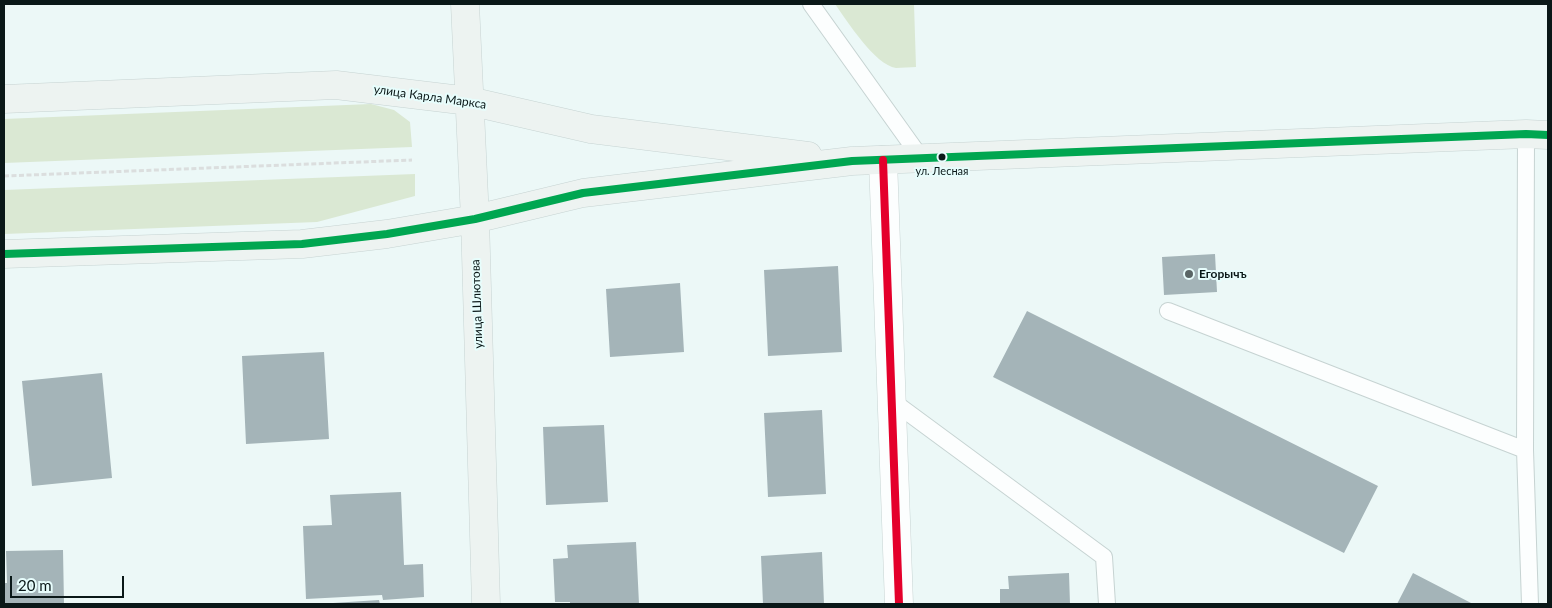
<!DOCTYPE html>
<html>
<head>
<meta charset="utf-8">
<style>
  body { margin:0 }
  #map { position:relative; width:1552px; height:608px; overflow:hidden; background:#ecf8f7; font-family:Lato,sans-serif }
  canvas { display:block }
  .frame { position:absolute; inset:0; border:5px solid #0a1818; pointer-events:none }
  .scale { position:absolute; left:10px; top:576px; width:114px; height:22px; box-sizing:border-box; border:2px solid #0a1818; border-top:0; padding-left:6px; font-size:15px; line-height:18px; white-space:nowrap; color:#0a1818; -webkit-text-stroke:4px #e7fdfc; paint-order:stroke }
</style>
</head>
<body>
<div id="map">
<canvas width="1552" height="608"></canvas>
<div class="frame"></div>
<div class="scale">20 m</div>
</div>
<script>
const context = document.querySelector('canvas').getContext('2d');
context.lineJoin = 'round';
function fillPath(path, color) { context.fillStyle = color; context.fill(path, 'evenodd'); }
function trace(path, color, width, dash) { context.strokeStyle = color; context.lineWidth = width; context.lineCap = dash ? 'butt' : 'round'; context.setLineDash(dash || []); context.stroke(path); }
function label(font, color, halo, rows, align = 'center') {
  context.font = font + ' Lato,sans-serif'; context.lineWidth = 4; context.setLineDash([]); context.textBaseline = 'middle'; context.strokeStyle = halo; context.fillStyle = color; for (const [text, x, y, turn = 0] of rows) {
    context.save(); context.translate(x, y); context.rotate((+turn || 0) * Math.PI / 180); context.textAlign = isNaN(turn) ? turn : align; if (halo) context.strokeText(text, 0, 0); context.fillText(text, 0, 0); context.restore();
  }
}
fillPath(new Path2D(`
  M 835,4 L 914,4 L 916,67 C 910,67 902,68 896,68 C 875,65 847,21 835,4 Z
  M 371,104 L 394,110 L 410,122 L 412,147 L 4,163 L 4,119 Z
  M 415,174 L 415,196 L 317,222 L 4,234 L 4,190 Z`), '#dae8d3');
fillPath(new Path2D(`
  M 1215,254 L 1217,292 L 1164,295 L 1162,257 Z
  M 838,266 L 842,352 L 768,356 L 764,270 Z
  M 680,283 L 684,352 L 610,357 L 606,289 Z
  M 1027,311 L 1378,486 L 1344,553 L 993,377 Z
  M 324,352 L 329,439 L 246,444 L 242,356 Z
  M 102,373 L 112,478 L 32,486 L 22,381 Z
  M 822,410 L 826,494 L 768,497 L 764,413 Z
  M 604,425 L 608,502 L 546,505 L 543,427 Z
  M 401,492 L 404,565 L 423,564 L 424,597 L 383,600 L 382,595 L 306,599 L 303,526 L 332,525 L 330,495 Z
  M 636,542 L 639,604 L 570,604 L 570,602 L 555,602 L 553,559 L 568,558 L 567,545 Z
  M 63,550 L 64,604 L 4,604 L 4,583 L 7,583 L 6,551 Z
  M 822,552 L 824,604 L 763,604 L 761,556 Z
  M 1069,573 L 1070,604 L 1000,604 L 1000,589 L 1009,589 L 1008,576 Z
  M 1413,573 L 1473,604 L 1397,604 Z
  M 379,600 L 380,604 L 333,604 L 333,603 Z`), '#a4b4b8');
const service = new Path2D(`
  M 811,4 L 921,158
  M 1526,134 L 1525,450 L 1530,604
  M 1168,311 L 1525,450
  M 891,400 L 1104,557 L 1107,604`);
const minor = new Path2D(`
  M 883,160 L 899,604`);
const secondary = new Path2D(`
  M 465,4 L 475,219 L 486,604
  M 4,99 L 336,85 L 469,101 L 591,129 L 808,156
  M 4,254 L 302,244 L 387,234 L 475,219 L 583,193 L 852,161 L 1526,134 L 1548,135`);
trace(service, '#c6d3d2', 18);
trace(minor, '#c6d3d2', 29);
trace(secondary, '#c6d3d2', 29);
trace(new Path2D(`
  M 4,176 L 412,160`), '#dbdede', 3, [5, 2.5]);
trace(service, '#fcfefe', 16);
trace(minor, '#fcfefe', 28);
trace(secondary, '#edf3f1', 28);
trace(new Path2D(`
  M 4,254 L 302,244 L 387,234 L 475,219 L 583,193 L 852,161 L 1526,134 L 1548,135`), '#00a651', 8);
trace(new Path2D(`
  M 883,160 L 899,604`), '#e4002b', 8);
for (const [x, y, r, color] of [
  [942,157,4.5,"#0a1818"],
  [1189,274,5,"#596666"]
]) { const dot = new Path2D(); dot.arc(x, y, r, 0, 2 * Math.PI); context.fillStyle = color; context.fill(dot); trace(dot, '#e7fdfc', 2); }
label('11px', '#0a1818', '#e7fdfc', [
  ["ул. Лесная",942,171]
]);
label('12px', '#0a1818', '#e7fdfc', [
  ["улица Карла Маркса",430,97,8],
  ["улица Шлютова",477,304,-92]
]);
label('bold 12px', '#0a1818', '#e7fdfc', [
  ["Егорычъ",1199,274]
], 'left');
</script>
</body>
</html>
